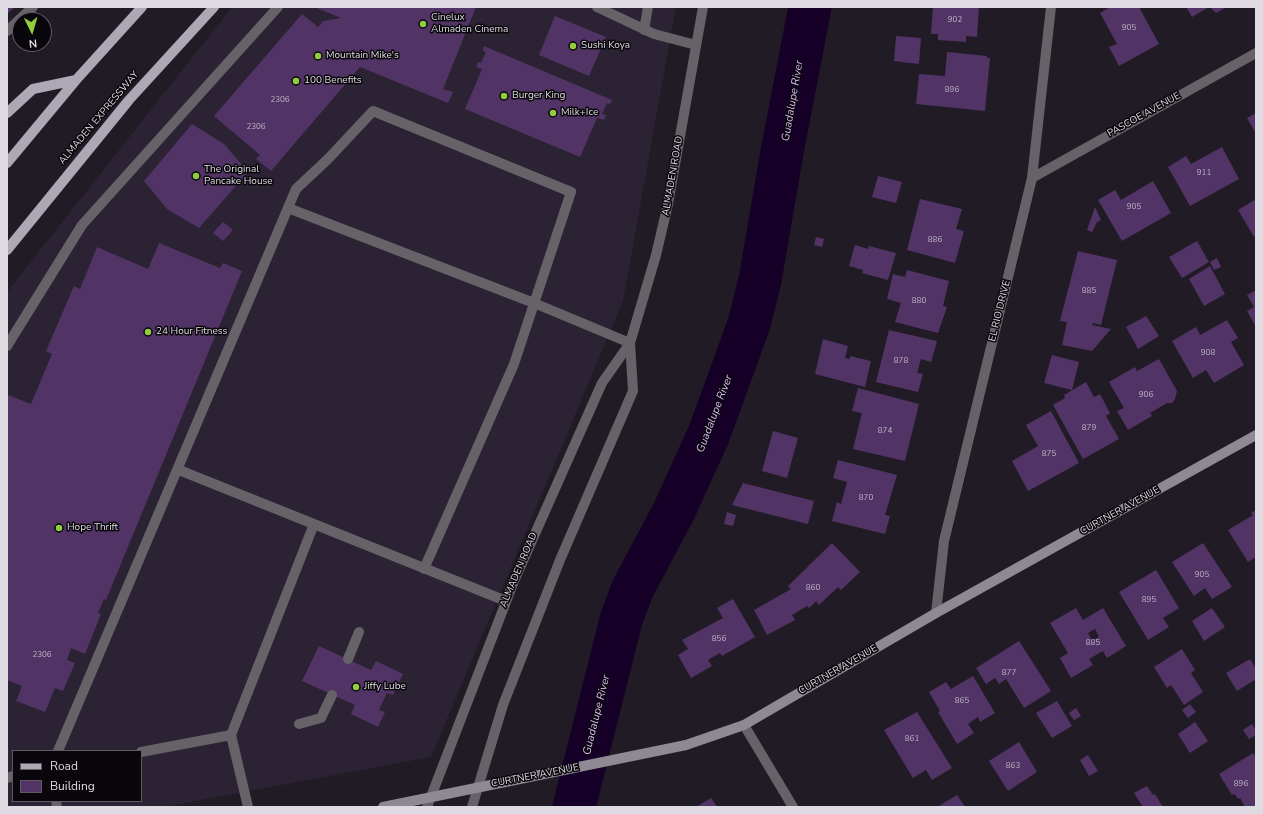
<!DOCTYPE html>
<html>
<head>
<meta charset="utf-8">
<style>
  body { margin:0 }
  #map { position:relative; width:1263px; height:814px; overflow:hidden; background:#211b26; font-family:"Nunito Sans",sans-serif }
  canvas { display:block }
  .frame { position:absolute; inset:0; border:8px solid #dfdbe3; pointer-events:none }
  .legend { position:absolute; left:12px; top:750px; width:130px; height:52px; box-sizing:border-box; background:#09070b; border:1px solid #5f5c61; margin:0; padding:5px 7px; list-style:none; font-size:12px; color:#dfdbe3 }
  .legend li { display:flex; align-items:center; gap:8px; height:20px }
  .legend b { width:20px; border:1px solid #5f5c61 }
  .north { position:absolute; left:12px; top:12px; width:40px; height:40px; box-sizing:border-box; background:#09070b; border:1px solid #5f5c61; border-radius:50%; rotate:175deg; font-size:11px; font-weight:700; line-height:16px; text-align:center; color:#dfdbe3 }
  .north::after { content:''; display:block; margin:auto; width:14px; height:18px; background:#91cd3f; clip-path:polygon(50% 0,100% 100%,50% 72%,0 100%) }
</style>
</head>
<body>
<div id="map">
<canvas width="1263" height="814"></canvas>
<div class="frame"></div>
<ul class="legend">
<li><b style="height:5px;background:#aea7b4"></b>Road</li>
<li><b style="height:11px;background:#513465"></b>Building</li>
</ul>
<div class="north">N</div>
</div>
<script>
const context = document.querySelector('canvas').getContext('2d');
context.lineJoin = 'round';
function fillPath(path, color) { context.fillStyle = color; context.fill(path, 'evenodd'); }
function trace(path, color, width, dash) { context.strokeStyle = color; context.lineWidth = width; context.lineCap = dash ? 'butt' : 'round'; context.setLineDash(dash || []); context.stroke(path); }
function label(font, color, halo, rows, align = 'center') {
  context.font = font + ' "Nunito Sans",sans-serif'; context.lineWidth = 3; context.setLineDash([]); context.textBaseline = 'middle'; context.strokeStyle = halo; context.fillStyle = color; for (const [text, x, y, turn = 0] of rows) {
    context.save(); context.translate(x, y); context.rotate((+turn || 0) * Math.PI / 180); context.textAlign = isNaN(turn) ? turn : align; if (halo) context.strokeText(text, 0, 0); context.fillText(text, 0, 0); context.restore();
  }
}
fillPath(new Path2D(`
  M 232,7 L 676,7 L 623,301 L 431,757 L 164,807 L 7,807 L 7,292 ZM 13,751 L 141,751 L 141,801 L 13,801 Z`), '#2b2233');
trace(new Path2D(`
  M 574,807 L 621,620 L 632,590 L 674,511 L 709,434 L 749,324 L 760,280 L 782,152 L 810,7`), '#170027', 43);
fillPath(new Path2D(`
  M 7,7 L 15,7 L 7,14 Z
  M 314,7 L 476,7 L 443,89 L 453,92 L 448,103 L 360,67 L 271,171 L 256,159 L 260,155 L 214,116 L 302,14 L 318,27 L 323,21 L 341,18 Z
  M 933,7 L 979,7 L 977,37 L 966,36 L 966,42 L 938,40 L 938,34 L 931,34 Z
  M 1110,7 L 1139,7 L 1159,44 L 1119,66 L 1109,47 L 1117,44 L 1100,13 Z
  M 1186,7 L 1209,7 L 1192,17 Z
  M 1210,7 L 1227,7 L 1216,13 Z
  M 555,16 L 606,37 L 589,76 L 539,55 Z
  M 896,36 L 921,38 L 919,64 L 894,61 Z
  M 484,46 L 612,100 L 610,104 L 607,103 L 602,114 L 606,115 L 604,120 L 597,118 L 580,157 L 465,109 L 482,69 L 476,67 L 478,62 L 481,63 L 486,52 L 483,51 Z
  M 947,52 L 987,56 L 987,58 L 990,58 L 985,111 L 916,104 L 919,74 L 945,76 Z
  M 1256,113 L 1256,134 L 1247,118 Z
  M 192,124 L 224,144 L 248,172 L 199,228 L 167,209 L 144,181 Z
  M 1222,147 L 1239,179 L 1190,206 L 1168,167 L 1186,156 L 1191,164 Z
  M 878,176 L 902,182 L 896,203 L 872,197 Z
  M 1153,181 L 1171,213 L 1122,241 L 1098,200 L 1115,190 L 1121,200 Z
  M 920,199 L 962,209 L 956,229 L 964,231 L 955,263 L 907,250 Z
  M 1256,199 L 1256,236 L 1254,237 L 1238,210 Z
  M 1095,207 L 1101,220 L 1097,222 L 1092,232 L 1087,230 Z
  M 223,222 L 233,230 L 223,241 L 213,233 Z
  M 816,237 L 824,239 L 822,247 L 814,245 Z
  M 1197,241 L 1209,262 L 1182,278 L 1169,257 Z
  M 159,243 L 220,268 L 223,263 L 242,271 L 106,600 L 104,599 L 98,613 L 101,614 L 85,654 L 71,648 L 67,660 L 75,663 L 63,691 L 55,688 L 45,712 L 16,701 L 22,686 L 7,680 L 7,398 L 8,395 L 31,404 L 52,354 L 46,351 L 74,286 L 80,289 L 97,247 L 148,269 Z
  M 855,245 L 868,249 L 869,246 L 896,253 L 888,280 L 862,273 L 863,270 L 849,266 Z
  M 1078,251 L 1117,260 L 1101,325 L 1093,323 L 1092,325 L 1111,329 L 1092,351 L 1062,345 L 1067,322 L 1060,321 Z
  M 1217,258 L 1221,267 L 1214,270 L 1210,262 Z
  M 1210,266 L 1225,294 L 1204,306 L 1189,279 Z
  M 907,270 L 949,281 L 943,306 L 947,307 L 938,333 L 895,322 L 901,303 L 887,299 L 893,274 L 905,277 Z
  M 1256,290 L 1256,327 L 1247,311 L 1254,307 L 1247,295 Z
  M 1146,316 L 1159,336 L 1138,349 L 1126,327 Z
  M 1227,320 L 1238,338 L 1231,342 L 1244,365 L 1214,383 L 1206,370 L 1193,378 L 1172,341 L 1196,327 L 1200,335 Z
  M 889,330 L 937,341 L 931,362 L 921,359 L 917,373 L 923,374 L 918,392 L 876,382 Z
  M 823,339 L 848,346 L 845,358 L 850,359 L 850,356 L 871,361 L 865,387 L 815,374 Z
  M 1052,355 L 1079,362 L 1072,390 L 1044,383 Z
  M 1159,359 L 1177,391 L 1175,399 L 1172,403 L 1167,403 L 1150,413 L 1152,416 L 1128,430 L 1117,411 L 1124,408 L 1109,382 L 1135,367 L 1137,371 Z
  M 1086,382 L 1094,397 L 1100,394 L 1110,413 L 1106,416 L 1119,439 L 1083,459 L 1053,405 L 1065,398 L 1064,395 Z
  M 858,388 L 919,404 L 905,461 L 853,449 L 862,413 L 852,411 Z
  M 1051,411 L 1079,463 L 1028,491 L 1012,461 L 1038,446 L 1026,425 Z
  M 773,431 L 798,438 L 787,478 L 762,471 Z
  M 838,460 L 897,475 L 885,515 L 890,516 L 885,534 L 832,521 L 837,502 L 841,504 L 847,482 L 833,478 Z
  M 743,483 L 814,501 L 808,524 L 732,505 Z
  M 1256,510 L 1256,557 L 1248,562 L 1228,530 L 1253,515 L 1251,513 Z
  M 727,512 L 736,515 L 733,526 L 724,524 Z
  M 832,543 L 860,572 L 841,590 L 838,587 L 819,605 L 816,601 L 809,608 L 807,606 L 792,615 L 795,620 L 767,635 L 754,610 L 791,589 L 788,586 Z
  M 1203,543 L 1232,587 L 1212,599 L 1205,588 L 1194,596 L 1172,562 Z
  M 1156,570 L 1179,608 L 1163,618 L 1169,627 L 1148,640 L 1119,592 Z
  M 733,599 L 755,637 L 722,656 L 720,653 L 708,660 L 712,666 L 691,678 L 678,655 L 688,649 L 682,640 L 723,618 L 717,608 Z
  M 1076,608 L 1083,620 L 1103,608 L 1126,646 L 1107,658 L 1103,651 L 1089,659 L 1093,665 L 1071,678 L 1060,658 L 1068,653 L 1050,623 ZM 1095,629 L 1099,637 L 1092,640 L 1088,633 Z
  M 1212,608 L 1225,627 L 1204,641 L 1192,621 Z
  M 1019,641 L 1051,691 L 1024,708 L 1006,679 L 999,684 L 995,678 L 986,684 L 976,668 Z
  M 319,646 L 371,670 L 376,661 L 403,674 L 393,695 L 387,693 L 379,710 L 385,712 L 378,727 L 351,714 L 355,705 L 302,681 Z
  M 1182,649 L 1195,670 L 1191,673 L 1203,692 L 1184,705 L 1171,685 L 1167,688 L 1154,667 Z
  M 1250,659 L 1256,669 L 1256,679 L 1237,691 L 1226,673 Z
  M 973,676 L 995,713 L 980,722 L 978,717 L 968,724 L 974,733 L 957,744 L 938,712 L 940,711 L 929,692 L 946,682 L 951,689 Z
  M 1057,701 L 1072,726 L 1052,738 L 1036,713 Z
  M 1190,704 L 1196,712 L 1188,718 L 1182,710 Z
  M 1076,708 L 1081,716 L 1074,720 L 1069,713 Z
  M 917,712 L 952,768 L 932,780 L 926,770 L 913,778 L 884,730 Z
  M 1195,722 L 1208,741 L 1190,753 L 1178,734 Z
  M 1252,724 L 1256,731 L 1256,735 L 1249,739 L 1243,730 Z
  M 1019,742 L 1037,772 L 1008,791 L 989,761 Z
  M 1253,753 L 1256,758 L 1256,807 L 1245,807 L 1240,798 L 1238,799 L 1235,794 L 1232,795 L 1219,774 Z
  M 1088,755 L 1098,771 L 1089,776 L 1080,760 Z
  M 1147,786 L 1153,795 L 1155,794 L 1163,807 L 1143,807 L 1134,793 Z
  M 957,795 L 965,807 L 937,807 Z
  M 711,798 L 717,807 L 696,807 Z`), '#513465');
trace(new Path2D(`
  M 597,7 L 654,34 L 696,45
  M 644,30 L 648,7
  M 7,31 L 33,7
  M 288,208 L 534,303 L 630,343
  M 7,346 L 82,225 L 278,7
  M 179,470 L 506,601
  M 348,659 L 359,632
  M 299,724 L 321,718 L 332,695
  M 58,751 L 296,189 L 328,159 L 373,111 L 571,192 L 514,364 L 424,569
  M 141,752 L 231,735
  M 7,778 L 13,776
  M 56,801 L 57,807
  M 248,807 L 231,735 L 314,524`), '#656268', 10);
trace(new Path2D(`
  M 1032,178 L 1256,53
  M 936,613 L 944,541 L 1032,178 L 1051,7
  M 744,725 L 793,807`), '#656268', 10);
trace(new Path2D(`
  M 427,807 L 514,581 L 602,383 L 630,343 L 656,255 L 668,204 L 703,7
  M 472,807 L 503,705 L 560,560 L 633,391 L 630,343`), '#656268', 10);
trace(new Path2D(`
  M 383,807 L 686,745 L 744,725 L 936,613 L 1256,435`), '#8e8993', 10);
trace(new Path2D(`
  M 7,113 L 33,89 L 76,80
  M 7,163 L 76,80 L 142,7
  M 7,250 L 129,100 L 214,7`), '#aea7b4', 10);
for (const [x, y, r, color] of [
  [423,24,4,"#91cd3f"],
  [573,46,4,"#91cd3f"],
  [318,56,4,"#91cd3f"],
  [296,81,4,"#91cd3f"],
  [504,96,4,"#91cd3f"],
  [553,113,4,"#91cd3f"],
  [196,176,4,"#91cd3f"],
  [148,332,4,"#91cd3f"],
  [59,528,4,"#91cd3f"],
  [356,687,4,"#91cd3f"]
]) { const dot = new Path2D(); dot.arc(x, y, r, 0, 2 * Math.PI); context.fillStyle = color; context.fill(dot); trace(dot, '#09070b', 1.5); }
label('8px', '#bcb1c4', null, [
  ["902",955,20],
  ["905",1129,28],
  ["896",952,90],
  ["2306",280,100],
  ["2306",256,127],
  ["911",1204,173],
  ["905",1134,207],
  ["886",935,240],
  ["885",1089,291],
  ["880",919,301],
  ["908",1208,353],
  ["878",901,361],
  ["906",1146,395],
  ["879",1089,428],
  ["874",885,431],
  ["875",1049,454],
  ["870",866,498],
  ["905",1202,575],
  ["860",813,588],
  ["895",1149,600],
  ["856",719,639],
  ["885",1093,643],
  ["2306",42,655],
  ["877",1009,673],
  ["865",962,701],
  ["861",912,739],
  ["863",1013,766],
  ["896",1241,784]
]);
label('10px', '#dfdbe3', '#09070b', [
  ["Cinelux",431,18],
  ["Almaden Cinema",431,30],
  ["Sushi Koya",581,46],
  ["Mountain Mike's",326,56],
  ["100 Benefits",304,81],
  ["Burger King",512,96],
  ["Milk+Ice",561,113],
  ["The Original",204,170],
  ["Pancake House",204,182],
  ["24 Hour Fitness",156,332],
  ["Hope Thrift",67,528],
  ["Jiffy Lube",364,687]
], 'left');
label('10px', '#dfdbe3', '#09070b', [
  ["PASCOE AVENUE",1144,115,-29],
  ["ALMADEN EXPRESSWAY",99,118,-50],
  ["ALMADEN ROAD",673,176,-80],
  ["EL RIO DRIVE",1000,311,-76],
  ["CURTNER AVENUE",1120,511,-29],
  ["ALMADEN ROAD",519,570,-67],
  ["CURTNER AVENUE",838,670,-30],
  ["CURTNER AVENUE",535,776,-11]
]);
label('italic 11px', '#ddbaf9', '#09070b', [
  ["Guadalupe River",793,101,-80],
  ["Guadalupe River",715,414,-69],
  ["Guadalupe River",597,715,-76]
]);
</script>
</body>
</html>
